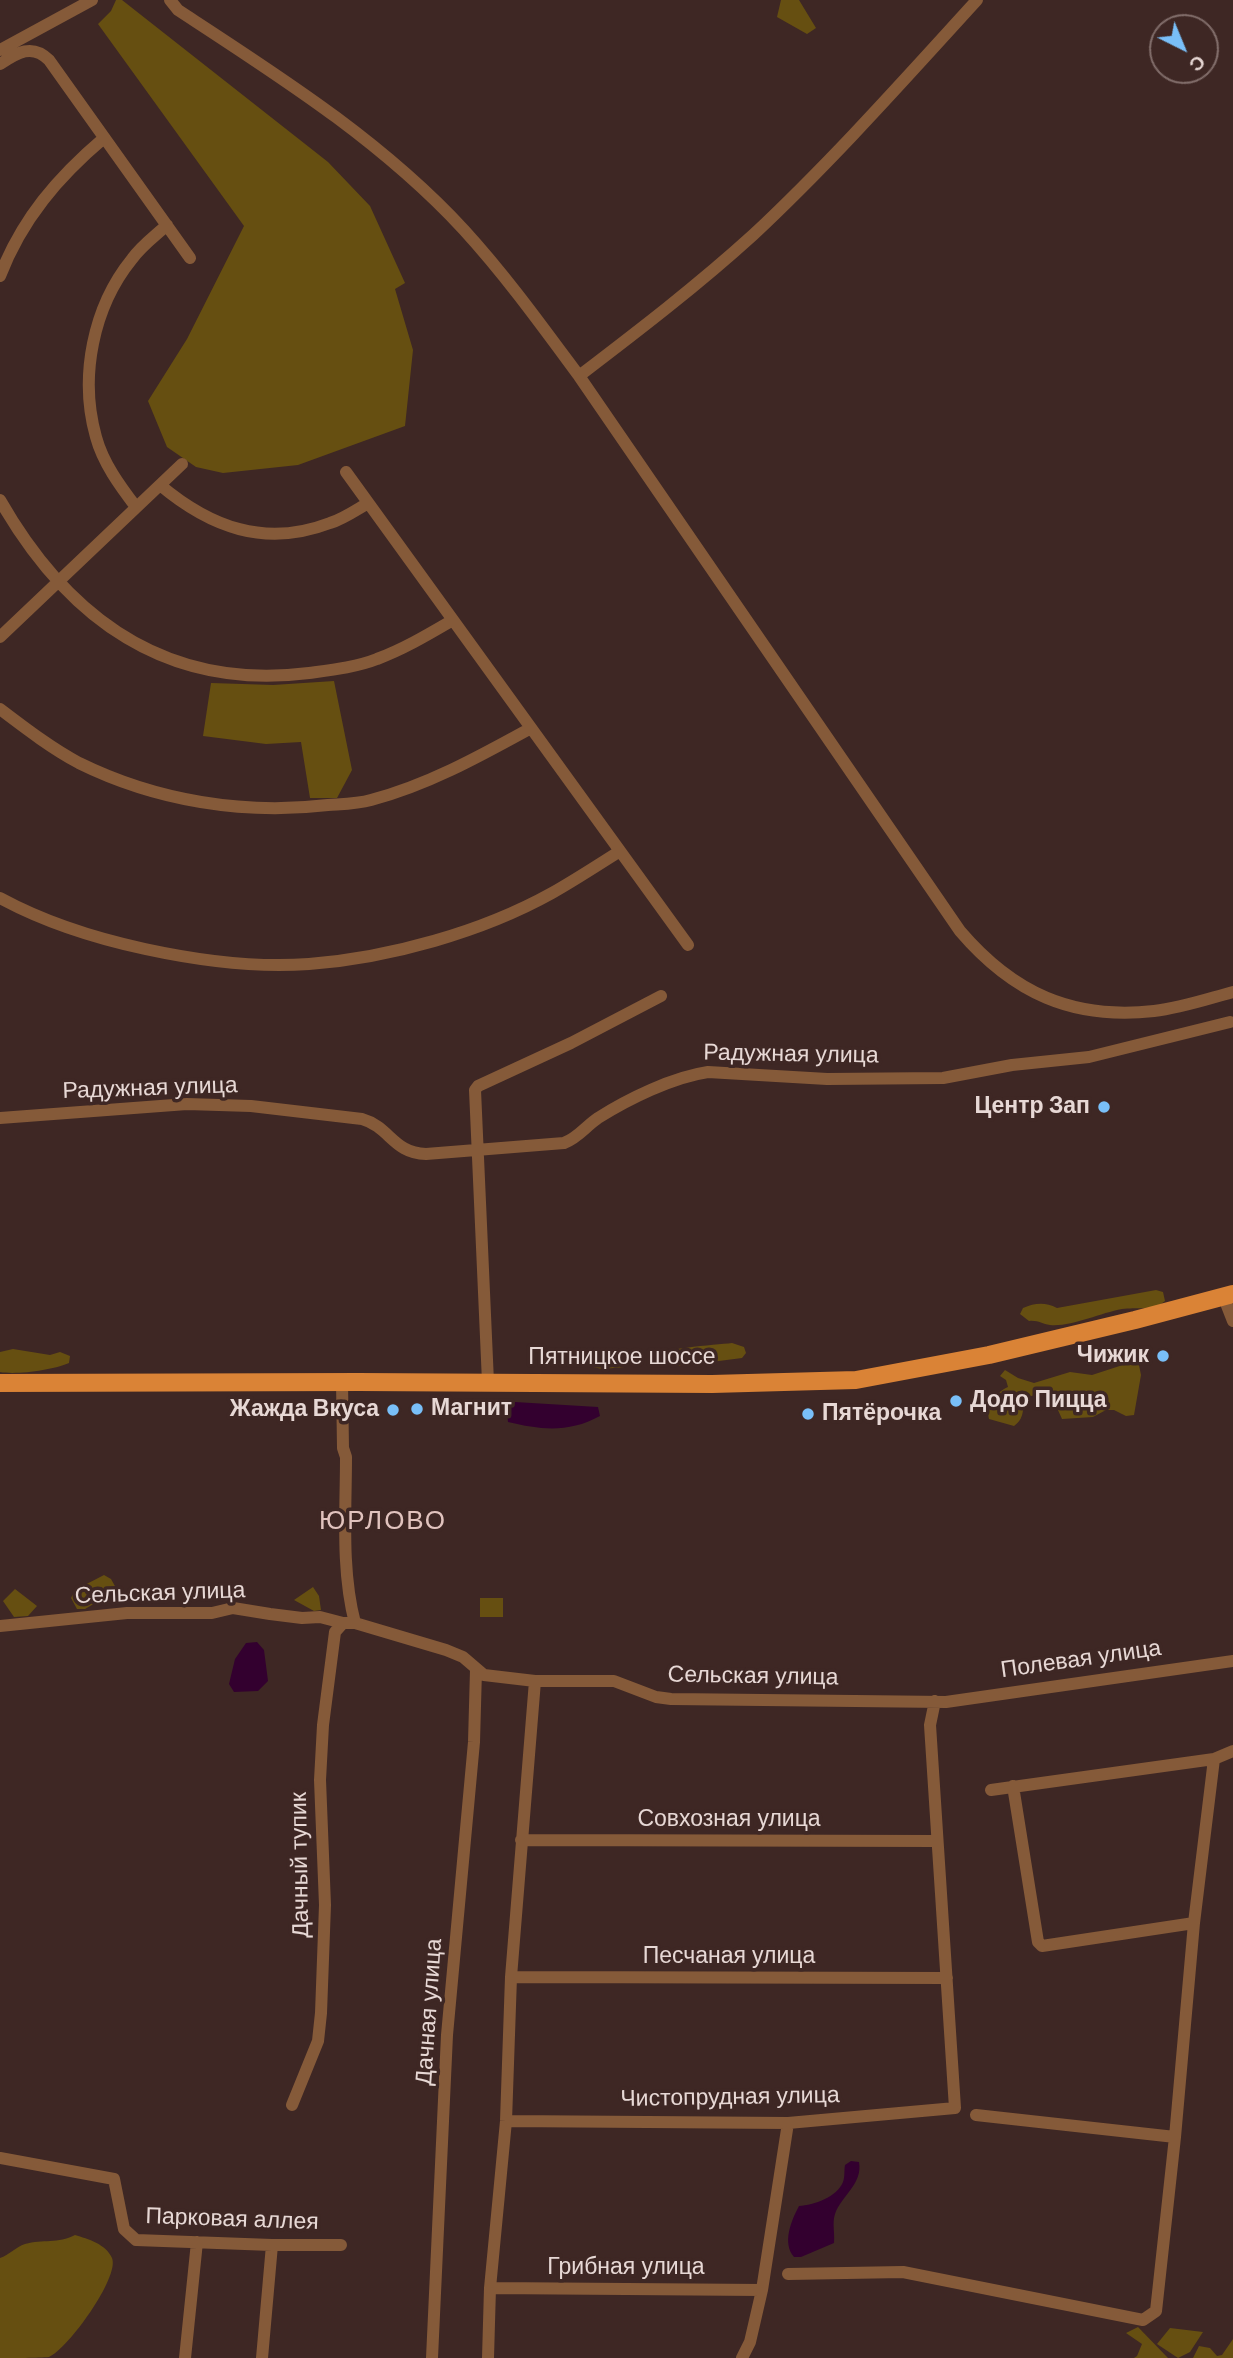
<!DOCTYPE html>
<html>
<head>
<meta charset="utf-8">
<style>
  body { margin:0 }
  #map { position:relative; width:1233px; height:2358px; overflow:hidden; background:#3e2724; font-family:"DM Sans",sans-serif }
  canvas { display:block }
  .north { position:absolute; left:1149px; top:14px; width:70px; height:70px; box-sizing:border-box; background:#3e2724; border:2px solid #826e6b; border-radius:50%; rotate:137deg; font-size:19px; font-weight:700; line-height:28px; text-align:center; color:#e7d8d5 }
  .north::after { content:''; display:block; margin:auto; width:24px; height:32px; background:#79bff8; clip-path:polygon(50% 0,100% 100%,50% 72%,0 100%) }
</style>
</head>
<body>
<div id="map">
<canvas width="1233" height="2358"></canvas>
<div class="north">С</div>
</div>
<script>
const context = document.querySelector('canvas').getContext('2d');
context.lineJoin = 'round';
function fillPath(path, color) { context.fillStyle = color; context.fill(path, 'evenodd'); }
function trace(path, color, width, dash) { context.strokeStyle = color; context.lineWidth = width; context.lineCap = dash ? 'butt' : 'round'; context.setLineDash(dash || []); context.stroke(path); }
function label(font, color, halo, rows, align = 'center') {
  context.font = font + ' "DM Sans",sans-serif'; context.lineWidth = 7; context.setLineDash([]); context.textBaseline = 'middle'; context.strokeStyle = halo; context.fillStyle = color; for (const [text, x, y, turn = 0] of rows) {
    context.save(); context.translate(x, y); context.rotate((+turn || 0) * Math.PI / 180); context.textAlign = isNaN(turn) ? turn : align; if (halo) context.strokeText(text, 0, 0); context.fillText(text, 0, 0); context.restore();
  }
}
fillPath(new Path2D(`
  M 116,0 L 122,0 L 328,162 L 370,206 L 405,283 L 395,289 L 413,350 L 405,426 L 298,465 L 223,473 L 196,467 L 167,447 L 148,401 L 187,339 L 244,226 L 98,24 L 111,11 Z
  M 781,0 L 799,0 L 816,28 L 807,34 L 777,17 Z
  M 334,681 L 352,770 L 337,798 L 310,798 L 301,742 L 266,744 L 203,736 L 211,683 L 273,685 Z
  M 1156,1290 L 1163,1292 L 1165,1301 C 1153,1311 1136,1307 1122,1309 C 1100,1313 1071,1327 1050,1325 C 1042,1324 1038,1320 1029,1321 L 1020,1314 L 1023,1308 C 1035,1303 1045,1302 1057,1308 Z
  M 732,1343 L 744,1347 L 746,1353 L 742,1358 L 688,1365 L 670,1366 L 651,1363 L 648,1359 C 657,1348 715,1345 732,1343 Z
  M 13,1349 L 50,1355 L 60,1352 L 70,1356 L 69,1363 C 53,1370 17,1375 0,1372 L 0,1352 Z
  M 622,1352 L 628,1353 L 632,1357 L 625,1367 L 602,1369 L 593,1367 L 590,1362 C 595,1350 611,1353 622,1352 Z
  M 1138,1360 L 1141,1375 L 1134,1415 L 1126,1416 L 1114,1410 L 1106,1410 L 1093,1417 L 1062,1419 L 1053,1399 L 1038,1394 L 1025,1398 C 1022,1410 1025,1418 1014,1426 L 989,1419 C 986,1406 996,1392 1008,1387 L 1006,1380 L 1000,1376 L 1005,1370 L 1018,1378 L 1034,1383 L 1070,1372 L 1092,1375 Z
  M 104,1575 L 111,1579 L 116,1588 L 114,1592 L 85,1609 L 77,1609 L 71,1598 L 75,1590 Z
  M 313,1587 L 319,1596 L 321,1610 L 314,1611 L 294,1600 Z
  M 15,1589 L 37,1606 L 28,1616 L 14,1617 L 3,1601 Z
  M 480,1598 L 503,1598 L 503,1617 L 480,1617 Z
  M 75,2235 C 88,2239 106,2244 112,2258 C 120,2277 68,2349 49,2357 C 39,2358 12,2358 0,2358 L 0,2258 C 9,2255 16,2247 25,2244 C 43,2239 58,2244 75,2235 Z
  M 1138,2327 L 1168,2358 L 1134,2358 L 1137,2356 L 1142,2344 L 1126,2333 Z
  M 1170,2328 L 1203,2332 L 1190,2352 L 1178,2358 L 1157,2344 Z
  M 1233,2339 L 1233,2358 L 1193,2358 L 1199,2346 L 1210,2348 L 1217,2356 L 1222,2355 Z`), '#664f11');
fillPath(new Path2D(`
  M 515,1402 L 598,1407 L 600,1416 C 569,1433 541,1430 508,1422 L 507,1413 Z
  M 257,1642 L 264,1650 L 268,1681 L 258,1691 L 234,1692 L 229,1684 L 235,1659 L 246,1643 Z
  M 851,2161 L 859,2162 C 863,2184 841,2196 835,2214 C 832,2223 835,2233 834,2243 L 801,2257 L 794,2257 C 782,2243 791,2221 799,2206 C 814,2205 837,2197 843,2182 C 845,2177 844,2170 845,2165 Z`), '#33002f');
trace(new Path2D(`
  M 170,0 L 178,10 C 279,76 382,141 464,230 C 506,276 542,326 579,376 L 960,931 C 1013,993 1072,1020 1154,1011 C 1181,1008 1207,999 1233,992
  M 0,50 L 92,0
  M 0,64 C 17,53 32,43 49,60 L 190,258
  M 0,276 C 22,219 58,177 104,138
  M 579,376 C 638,331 698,285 753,235 C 832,161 904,80 977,0
  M 346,472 L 688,945
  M 160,485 C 210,527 265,548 330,523 C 343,519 356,510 368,503
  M 0,500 C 68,619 167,691 309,673 C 331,670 357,667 377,659 C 404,649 429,634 453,620
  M 136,507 C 120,486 103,463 96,437 C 79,377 93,307 132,259 C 141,246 155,236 167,225
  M 0,637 L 182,464
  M 0,709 C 25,728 51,748 79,763 C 156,801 244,815 328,805 C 342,804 357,804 371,800 C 428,785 480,756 531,728
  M 0,898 C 46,923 94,938 145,949 C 196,960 257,968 309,964 C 389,958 482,932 552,893 C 575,880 598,865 620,851
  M 0,1118 L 187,1104 L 251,1106 L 362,1119 C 390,1127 393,1153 426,1154 L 564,1143 C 578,1138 586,1126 598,1118 C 628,1099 673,1077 708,1072 L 827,1079 L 943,1078 L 1012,1065 L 1089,1057 L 1230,1022
  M 1224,1298 L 1233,1321
  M 342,1382 L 343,1448 L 346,1457 C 346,1511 341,1570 355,1623
  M 488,1382 L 475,1090 L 478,1086 L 571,1043 L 661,996
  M 0,1626 L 127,1613 L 212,1613 L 233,1608 L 270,1614 L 302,1618 L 320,1617 L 343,1623 L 355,1623 L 446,1650 L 463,1657 L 484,1675 L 535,1681 L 614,1681 L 656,1697 L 671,1699 L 946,1702 L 1233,1661
  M 1013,1786 L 1038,1942 L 1042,1946 L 1194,1923
  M 991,1790 L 1214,1759
  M 521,1840 L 937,1841
  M 511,1977 L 947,1978
  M 292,2105 L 318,2041 L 321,2013 L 325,1905 L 320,1780 L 323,1725 L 335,1632 L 343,1623
  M 976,2115 L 1175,2137
  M 506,2121 L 788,2123 L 955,2108 L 930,1725 L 935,1701
  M 0,2158 L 114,2179 L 124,2229 L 136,2240 L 272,2245 L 341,2245
  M 788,2274 L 903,2272 L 1143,2320 L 1156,2311 L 1175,2137 L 1194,1923 L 1214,1759 L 1233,1751
  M 490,2288 L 762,2290
  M 185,2358 L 197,2242
  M 262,2358 L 272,2245
  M 432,2358 L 447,2035 L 474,1742 L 476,1670
  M 488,2358 L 490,2288 L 506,2121 L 511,1977 L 535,1681
  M 742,2358 L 750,2342 L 762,2290 L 788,2123`), '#855a39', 12);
trace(new Path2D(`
  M 0,1383 L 358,1382 L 712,1384 L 856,1380 L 989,1355 L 1135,1320 L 1233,1294`), '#da8336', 18);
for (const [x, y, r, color] of [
  [1104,1107,7,"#79bff8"],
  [1163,1356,7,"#79bff8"],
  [956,1401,7,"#79bff8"],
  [417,1409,7,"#79bff8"],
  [393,1410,7,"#79bff8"],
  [808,1414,7,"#79bff8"]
]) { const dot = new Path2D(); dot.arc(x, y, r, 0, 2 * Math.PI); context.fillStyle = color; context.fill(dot); trace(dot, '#3e2724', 2.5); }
label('23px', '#e7d8d5', '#3e2724', [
  ["Радужная улица",791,1055,1],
  ["Радужная улица",150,1089,-2],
  ["Пятницкое шоссе",622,1358],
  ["Сельская улица",160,1594,-2],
  ["Полевая улица",1081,1660,-8],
  ["Сельская улица",753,1677,1],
  ["Совхозная улица",729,1820],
  ["Дачный тупик",301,1865,-91],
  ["Песчаная улица",729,1957],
  ["Дачная улица",430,2012,-86],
  ["Чистопрудная улица",730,2098,-1],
  ["Парковая аллея",232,2220,2],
  ["Грибная улица",626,2268]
]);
label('bold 23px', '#e7d8d5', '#3e2724', [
  ["Центр Зап",1090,1107],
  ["Чижик",1149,1356],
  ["Додо Пицца",970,1401,"left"],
  ["Магнит",431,1409,"left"],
  ["Жажда Вкуса",379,1410],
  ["Пятёрочка",822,1414,"left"]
], 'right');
context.letterSpacing = '2px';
label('26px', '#e1c3be', '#3e2724', [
  ["ЮРЛОВО",383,1522]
]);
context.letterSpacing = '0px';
</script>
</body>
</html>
